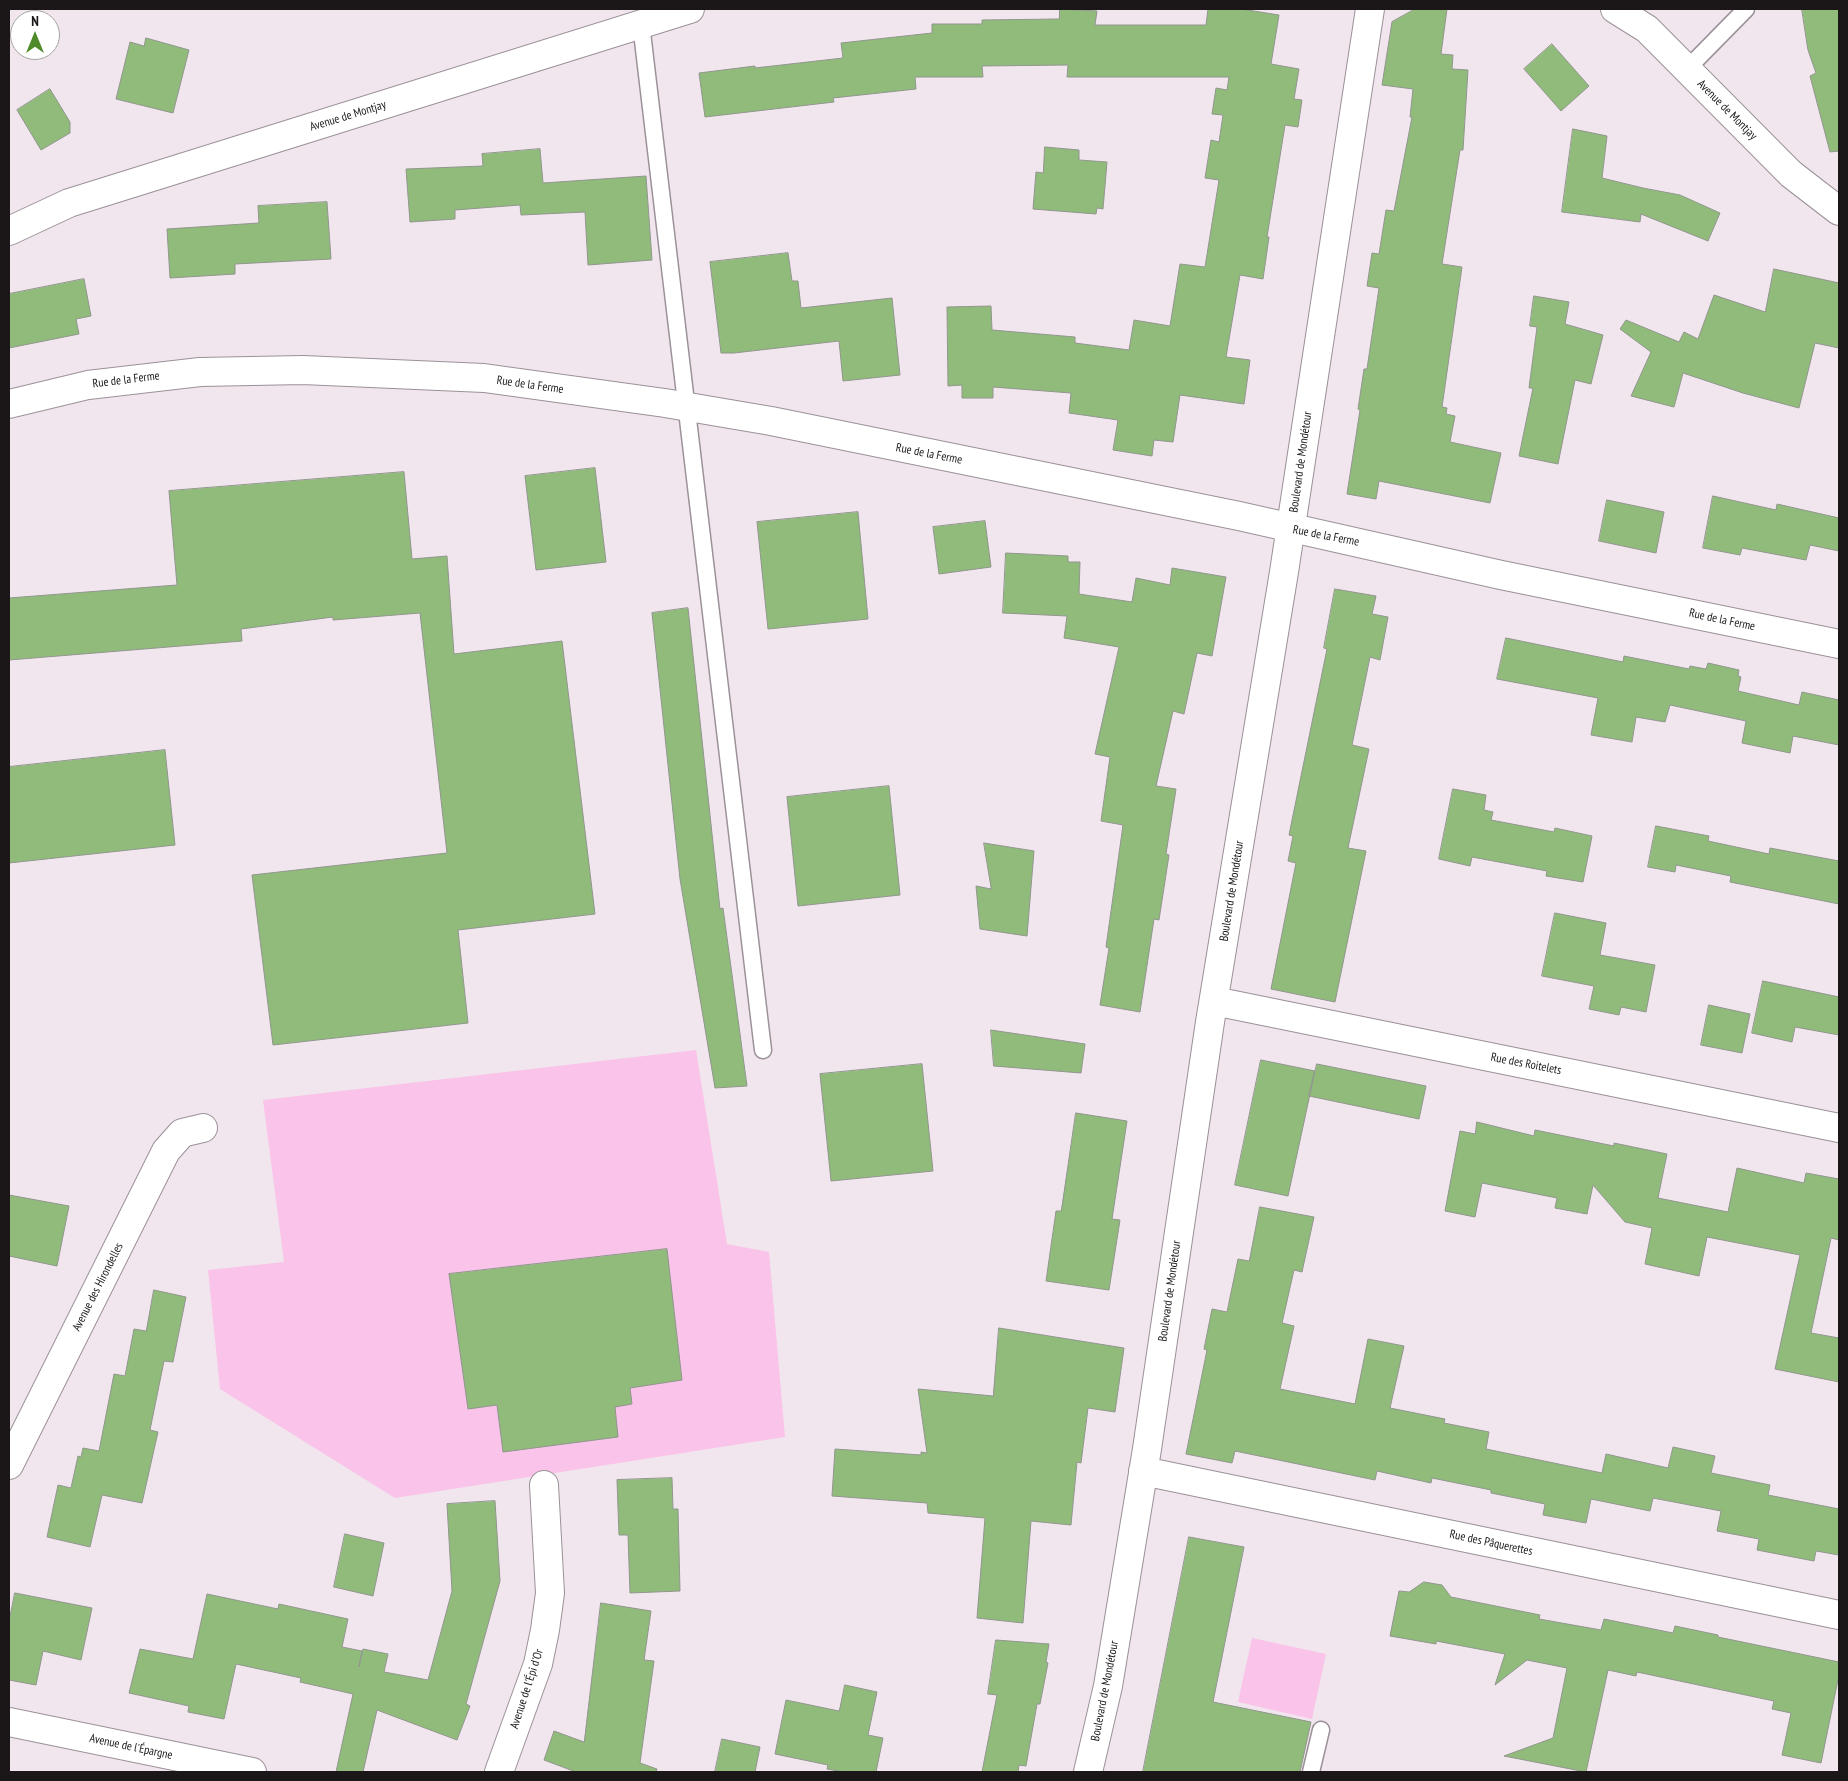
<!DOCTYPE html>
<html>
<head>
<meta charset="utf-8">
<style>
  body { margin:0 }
  #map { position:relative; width:1848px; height:1781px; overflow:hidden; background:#f1e6ed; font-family:"PT Sans Narrow",sans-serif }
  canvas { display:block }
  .frame { position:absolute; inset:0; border:10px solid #1b1719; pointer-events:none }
  .north { position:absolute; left:10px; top:10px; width:50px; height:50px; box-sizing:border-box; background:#fff; border:1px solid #a4a2a3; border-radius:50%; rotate:0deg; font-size:14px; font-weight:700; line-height:20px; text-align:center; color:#1b1719 }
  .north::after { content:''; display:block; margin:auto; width:18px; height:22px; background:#4e8a28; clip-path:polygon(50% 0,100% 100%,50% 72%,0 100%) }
</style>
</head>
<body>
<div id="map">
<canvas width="1848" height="1781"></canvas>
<div class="frame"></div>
<div class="north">N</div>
</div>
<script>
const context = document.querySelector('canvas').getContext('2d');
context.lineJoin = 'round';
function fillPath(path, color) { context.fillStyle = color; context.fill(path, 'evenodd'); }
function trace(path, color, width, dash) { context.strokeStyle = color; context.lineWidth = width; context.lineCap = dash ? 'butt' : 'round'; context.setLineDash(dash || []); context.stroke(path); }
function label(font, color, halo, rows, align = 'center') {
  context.font = font + ' "PT Sans Narrow",sans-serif'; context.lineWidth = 4.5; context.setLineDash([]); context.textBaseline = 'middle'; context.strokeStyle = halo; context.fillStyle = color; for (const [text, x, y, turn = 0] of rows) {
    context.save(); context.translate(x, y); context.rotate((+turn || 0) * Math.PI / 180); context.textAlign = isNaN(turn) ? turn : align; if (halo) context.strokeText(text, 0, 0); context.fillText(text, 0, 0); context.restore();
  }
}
fillPath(new Path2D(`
  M 696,1050 L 727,1244 L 769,1252 L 785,1437 L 395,1498 L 220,1389 L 208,1270 L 284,1262 L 263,1100 Z
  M 1252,1638 L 1326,1654 L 1312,1719 L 1238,1702 Z`), '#fac3e9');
const building = new Path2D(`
  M 1060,9 L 1097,11 L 1095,25 L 1206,25 L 1208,9 L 1241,9 L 1279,15 L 1271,64 L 1299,69 L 1294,99 L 1302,100 L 1298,127 L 1285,125 L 1267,237 L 1269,237 L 1263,279 L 1240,275 L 1226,357 L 1250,360 L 1244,404 L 1180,395 L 1173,442 L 1154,440 L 1152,456 L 1113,450 L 1118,420 L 1069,413 L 1071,393 L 993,387 L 993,398 L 962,398 L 962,385 L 948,386 L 947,307 L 991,306 L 992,330 L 1075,337 L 1075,343 L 1129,350 L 1134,320 L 1170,326 L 1180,264 L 1205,267 L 1219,180 L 1205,178 L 1211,140 L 1219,142 L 1223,115 L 1212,114 L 1216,88 L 1227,90 L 1229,77 L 1067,77 L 1068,65 L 982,66 L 983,77 L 915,77 L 916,89 L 833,98 L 834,102 L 705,117 L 699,73 L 755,66 L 755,68 L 843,58 L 841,43 L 932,33 L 932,24 L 982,24 L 982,20 L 1059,19 Z
  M 1415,9 L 1447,9 L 1441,54 L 1453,55 L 1452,69 L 1468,70 L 1463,150 L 1460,150 L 1442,264 L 1462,267 L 1442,407 L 1447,408 L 1446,414 L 1455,416 L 1450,442 L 1501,453 L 1490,503 L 1379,481 L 1376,499 L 1347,494 L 1360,410 L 1358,409 L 1364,369 L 1367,369 L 1379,288 L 1367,286 L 1372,253 L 1379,254 L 1386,210 L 1394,211 L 1412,117 L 1410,117 L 1413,89 L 1382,85 L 1392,22 Z
  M 1802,9 L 1839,9 L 1839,151 L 1830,152 L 1810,76 L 1816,73 L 1808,50 Z
  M 146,38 L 189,50 L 173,113 L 116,99 L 130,42 L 144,46 Z
  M 1552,44 L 1589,86 L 1561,111 L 1524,69 Z
  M 50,89 L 70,122 L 70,133 L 41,150 L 17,110 Z
  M 1573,129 L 1607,136 L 1602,178 L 1643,188 L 1680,195 L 1720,213 L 1708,241 L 1641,214 L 1640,222 L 1562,212 Z
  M 1045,147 L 1079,150 L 1079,160 L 1107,162 L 1103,209 L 1097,208 L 1096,214 L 1033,209 L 1036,172 L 1043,173 Z
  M 540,149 L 543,183 L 646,176 L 652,260 L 588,265 L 585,212 L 521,215 L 520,205 L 455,210 L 455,219 L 410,222 L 406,169 L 483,166 L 482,154 Z
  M 327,202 L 331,259 L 235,264 L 235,274 L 170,278 L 167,229 L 259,223 L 258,206 Z
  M 788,253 L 792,281 L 798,281 L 801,308 L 892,298 L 900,375 L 843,381 L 839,341 L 734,353 L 721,353 L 710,262 Z
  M 1774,269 L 1839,283 L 1839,348 L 1815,343 L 1799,408 L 1743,393 L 1683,373 L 1674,407 L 1631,396 L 1651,352 L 1620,329 L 1626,320 L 1679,342 L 1684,332 L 1698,339 L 1714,295 L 1765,312 Z
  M 84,279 L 91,316 L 76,319 L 79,334 L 9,348 L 9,294 Z
  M 1534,296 L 1569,302 L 1565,324 L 1603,335 L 1591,384 L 1575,380 L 1558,464 L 1519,456 L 1533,388 L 1529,388 L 1537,327 L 1530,326 Z
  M 595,468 L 606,562 L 536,570 L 525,476 Z
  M 404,472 L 412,559 L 447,556 L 454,654 L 562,641 L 595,914 L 458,930 L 468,1023 L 273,1045 L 252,875 L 447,853 L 420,613 L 333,620 L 333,617 L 241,629 L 242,641 L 9,660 L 9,598 L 177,585 L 169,491 Z
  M 1713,496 L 1776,510 L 1777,504 L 1839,518 L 1839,551 L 1810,545 L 1806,560 L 1742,548 L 1740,555 L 1703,548 Z
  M 1607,500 L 1664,512 L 1656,553 L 1599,541 Z
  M 858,512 L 868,619 L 768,629 L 757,522 Z
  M 985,521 L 991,567 L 939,574 L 933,527 Z
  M 1006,553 L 1068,556 L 1068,562 L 1080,562 L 1079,594 L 1132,602 L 1136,578 L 1170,585 L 1172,568 L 1226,577 L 1212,656 L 1197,653 L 1184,714 L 1173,711 L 1156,786 L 1176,789 L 1166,854 L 1169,855 L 1159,920 L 1154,919 L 1140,1012 L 1100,1005 L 1109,948 L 1106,947 L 1123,825 L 1101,821 L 1110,757 L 1095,754 L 1119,647 L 1064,638 L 1067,616 L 1003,613 Z
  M 1335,589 L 1376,596 L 1372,614 L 1388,617 L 1380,660 L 1370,657 L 1352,745 L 1369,749 L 1348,848 L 1366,851 L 1335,1002 L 1271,989 L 1296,863 L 1288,861 L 1293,836 L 1289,835 L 1327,649 L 1324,648 Z
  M 688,608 L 720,909 L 723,908 L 747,1086 L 715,1088 L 680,879 L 652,613 Z
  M 1506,638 L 1623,662 L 1624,656 L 1689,669 L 1690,666 L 1706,669 L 1708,663 L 1739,670 L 1738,676 L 1741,677 L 1738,691 L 1799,705 L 1802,692 L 1839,700 L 1839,745 L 1793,736 L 1790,753 L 1742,743 L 1746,721 L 1670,705 L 1665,722 L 1636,717 L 1632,742 L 1591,735 L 1598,698 L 1497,679 Z
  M 165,750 L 175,845 L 9,863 L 9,767 Z
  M 889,786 L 900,895 L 798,906 L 787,797 Z
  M 1453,789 L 1486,795 L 1484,810 L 1493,812 L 1491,820 L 1554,832 L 1555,828 L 1592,836 L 1583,882 L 1546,876 L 1547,871 L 1472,857 L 1470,866 L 1439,859 Z
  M 1656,826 L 1709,836 L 1708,841 L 1769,854 L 1770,848 L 1839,861 L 1839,904 L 1730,882 L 1731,876 L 1676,865 L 1675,872 L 1648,867 Z
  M 984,843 L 1034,851 L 1027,936 L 980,929 L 976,886 L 991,889 Z
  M 1555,913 L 1606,923 L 1600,955 L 1655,965 L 1646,1012 L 1621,1007 L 1619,1015 L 1589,1009 L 1594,986 L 1542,976 Z
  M 1763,981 L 1839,997 L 1839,1035 L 1795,1027 L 1792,1042 L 1752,1033 Z
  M 1709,1005 L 1750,1014 L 1742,1053 L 1701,1045 Z
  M 991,1030 L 1085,1044 L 1081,1073 L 994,1066 Z
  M 1261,1060 L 1315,1071 L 1288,1196 L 1235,1185 Z
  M 922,1064 L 933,1171 L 831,1181 L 820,1074 Z
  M 1317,1064 L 1426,1086 L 1419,1119 L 1309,1096 Z
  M 1076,1113 L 1127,1121 L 1112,1219 L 1120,1220 L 1109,1290 L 1046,1281 L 1056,1211 L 1061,1211 Z
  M 1477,1122 L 1534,1136 L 1535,1130 L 1614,1146 L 1614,1143 L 1667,1154 L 1658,1198 L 1728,1212 L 1737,1168 L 1804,1183 L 1806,1173 L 1839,1179 L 1839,1240 L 1831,1238 L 1811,1333 L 1839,1338 L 1839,1382 L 1775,1369 L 1800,1255 L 1707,1237 L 1699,1276 L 1645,1264 L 1652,1228 L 1625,1222 L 1593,1185 L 1587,1214 L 1555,1208 L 1557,1198 L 1482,1183 L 1475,1217 L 1445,1211 L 1460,1131 L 1475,1134 Z
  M 9,1195 L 69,1206 L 57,1266 L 9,1256 Z
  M 1260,1207 L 1314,1217 L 1302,1272 L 1294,1270 L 1282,1323 L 1294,1326 L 1280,1389 L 1355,1404 L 1368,1339 L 1404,1346 L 1390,1408 L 1445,1419 L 1444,1423 L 1489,1432 L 1486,1449 L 1602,1473 L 1606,1454 L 1668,1468 L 1673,1447 L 1715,1456 L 1711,1473 L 1770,1485 L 1768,1495 L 1839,1509 L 1839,1555 L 1816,1551 L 1814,1561 L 1757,1550 L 1759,1539 L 1717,1531 L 1721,1511 L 1653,1498 L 1650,1511 L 1591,1499 L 1586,1523 L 1543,1515 L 1545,1504 L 1491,1493 L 1491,1490 L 1432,1478 L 1431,1483 L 1377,1471 L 1375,1480 L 1235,1451 L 1232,1463 L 1186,1454 L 1207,1350 L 1204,1349 L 1212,1309 L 1227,1312 L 1238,1259 L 1249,1261 Z
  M 667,1249 L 682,1380 L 630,1388 L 632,1404 L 615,1407 L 618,1437 L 503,1452 L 497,1405 L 468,1409 L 449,1274 Z
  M 154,1290 L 186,1297 L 173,1362 L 164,1361 L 150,1430 L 158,1432 L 142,1503 L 102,1495 L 90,1547 L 47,1537 L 58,1485 L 71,1488 L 78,1456 L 81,1457 L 83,1448 L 99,1451 L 114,1374 L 125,1376 L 134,1329 L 146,1331 Z
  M 999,1328 L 1124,1348 L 1115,1412 L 1088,1408 L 1081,1463 L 1077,1462 L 1071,1525 L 1031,1521 L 1023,1623 L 977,1618 L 985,1518 L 928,1513 L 927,1503 L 832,1496 L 835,1449 L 921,1455 L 921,1452 L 927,1453 L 918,1389 L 993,1396 Z
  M 672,1478 L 673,1509 L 678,1509 L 680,1591 L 630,1593 L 628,1535 L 619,1535 L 617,1480 Z
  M 495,1501 L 500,1581 L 466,1704 L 470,1706 L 457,1740 L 377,1710 L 363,1772 L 336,1772 L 353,1694 L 300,1682 L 301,1678 L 236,1664 L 224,1719 L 188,1712 L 189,1706 L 129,1693 L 140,1649 L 193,1659 L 207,1594 L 278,1609 L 279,1604 L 348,1619 L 342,1647 L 362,1651 L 359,1667 L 363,1649 L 388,1654 L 384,1672 L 428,1680 L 452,1591 L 447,1504 Z
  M 345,1534 L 384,1543 L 373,1596 L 334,1587 Z
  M 1189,1537 L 1244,1547 L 1213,1702 L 1311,1722 L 1300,1772 L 1143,1772 Z
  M 1424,1582 L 1442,1585 L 1451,1597 L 1540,1615 L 1539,1619 L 1601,1630 L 1604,1619 L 1673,1633 L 1675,1626 L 1718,1635 L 1718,1637 L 1839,1662 L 1839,1675 L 1821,1763 L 1782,1755 L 1791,1713 L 1772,1709 L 1774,1701 L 1637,1672 L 1636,1676 L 1608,1670 L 1586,1772 L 1504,1756 L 1553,1738 L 1567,1668 L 1527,1660 L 1495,1685 L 1505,1654 L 1436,1641 L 1436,1644 L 1390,1636 L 1399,1591 L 1409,1592 Z
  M 15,1593 L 92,1608 L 81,1660 L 43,1651 L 36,1685 L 9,1680 L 9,1622 Z
  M 601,1603 L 651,1611 L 644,1660 L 654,1661 L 640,1763 L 657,1769 L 656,1772 L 576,1772 L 544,1760 L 554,1731 L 584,1742 Z
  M 996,1640 L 1049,1644 L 1046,1662 L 1048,1663 L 1040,1704 L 1037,1704 L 1026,1766 L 1019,1765 L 1018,1772 L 982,1772 L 997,1695 L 988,1694 Z
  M 845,1685 L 877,1692 L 868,1735 L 883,1738 L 876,1772 L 844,1772 L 827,1769 L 828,1765 L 775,1754 L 786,1700 L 839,1711 Z
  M 722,1739 L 760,1747 L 755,1772 L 715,1772 Z`);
fillPath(building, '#90bb7b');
trace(building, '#90968d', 1);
const lane = new Path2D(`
  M 641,24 L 763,1050
  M 1687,69 L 1746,9
  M 1311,1772 L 1321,1730`);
const street = new Path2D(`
  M 1615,9 L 1647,29 L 1791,174 L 1839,211
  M 9,231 L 69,203 L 690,9
  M 1214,1001 L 1839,1128
  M 9,1465 L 166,1151 L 182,1133 L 203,1128
  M 1143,1471 L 1839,1615
  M 9,1722 L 252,1772
  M 499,1772 L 538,1664 L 545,1630 L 550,1593 L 544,1485
  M 1088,1772 L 1108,1686 L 1147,1449 L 1210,1022 L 1284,572 L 1370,9`);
const secondary = new Path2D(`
  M 9,404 L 88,385 L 200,372 L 303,370 L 484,378 L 665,403 L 771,421 L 1239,516 L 1501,575 L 1839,644`);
trace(lane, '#9b9198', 19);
trace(street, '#9b9198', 30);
trace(secondary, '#9b9198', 30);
trace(lane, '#fff', 16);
trace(street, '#fff', 28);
trace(secondary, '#fff', 28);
label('12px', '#1b1719', '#fff', [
  ["Avenue de Montjay",1727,110,45],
  ["Avenue de Montjay",348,116,-17],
  ["Rue de la Ferme",126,380,-7],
  ["Rue de la Ferme",530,385,8],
  ["Rue de la Ferme",929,454,11],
  ["Boulevard de Mondétour",1301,462,-82],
  ["Rue de la Ferme",1326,536,11],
  ["Rue de la Ferme",1722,620,12],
  ["Boulevard de Mondétour",1232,891,-81],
  ["Rue des Roitelets",1526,1064,11],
  ["Avenue des Hirondelles",98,1287,-63],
  ["Boulevard de Mondétour",1170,1291,-82],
  ["Rue des Pâquerettes",1491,1543,12],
  ["Avenue de l'Épi d'Or",527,1689,-72],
  ["Boulevard de Mondétour",1105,1691,-79],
  ["Avenue de l'Épargne",131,1747,12]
]);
</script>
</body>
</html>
